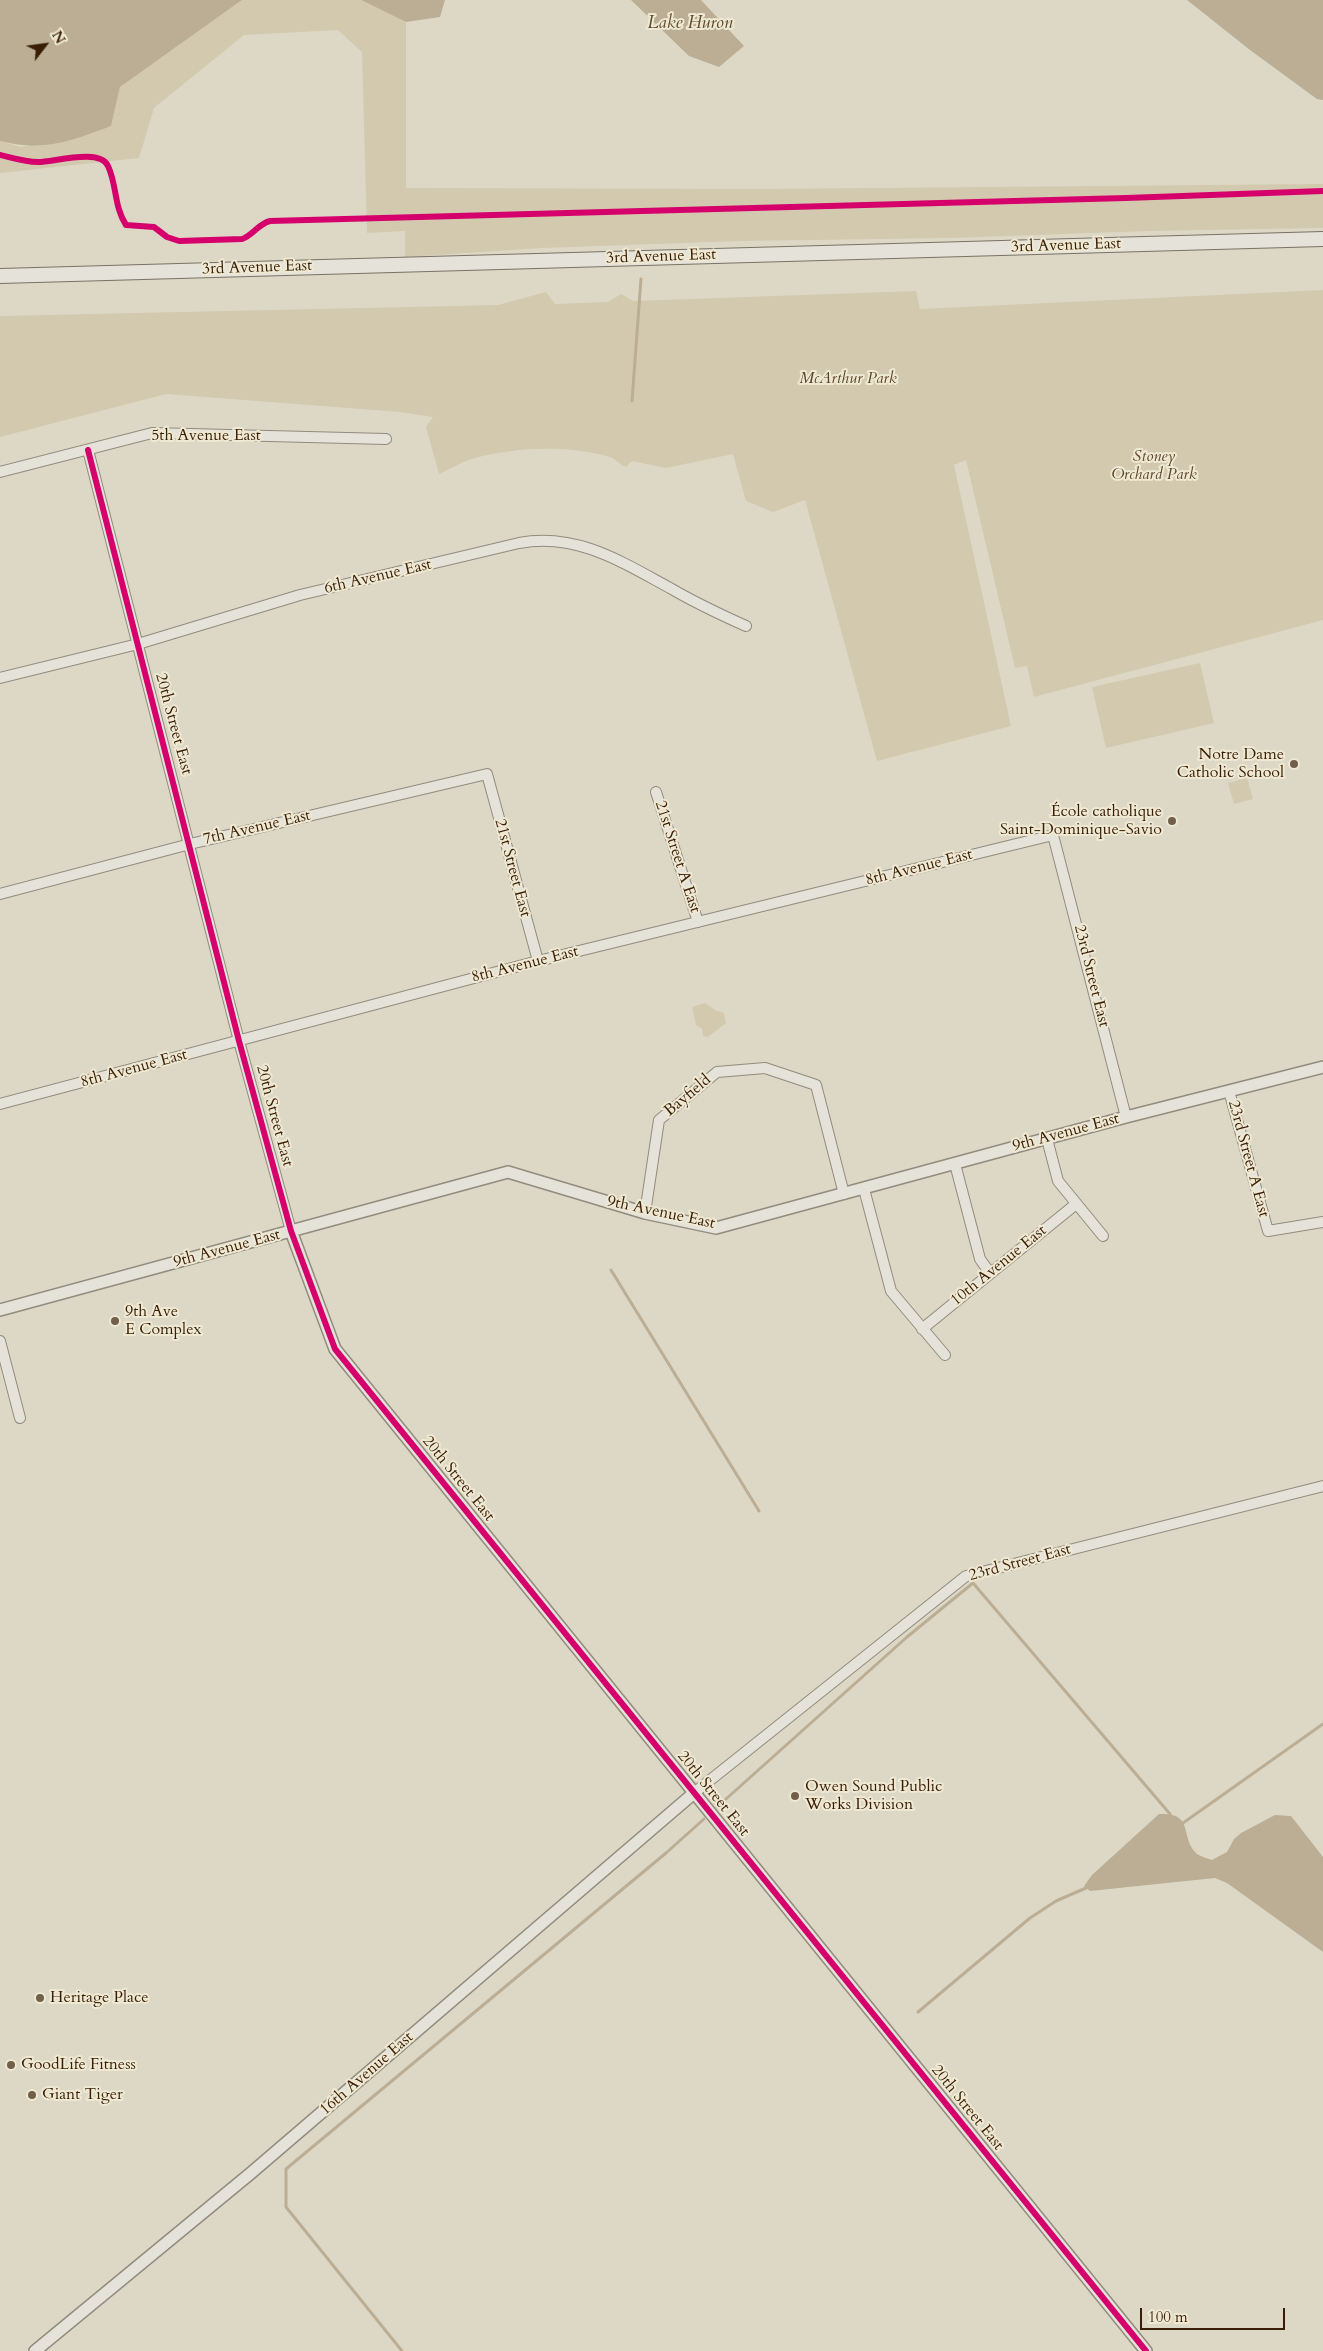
<!DOCTYPE html>
<html>
<head>
<meta charset="utf-8">
<style>
  body { margin:0 }
  #map { position:relative; width:1323px; height:2351px; overflow:hidden; background:#ddd8c6; font-family:Cardo,serif }
  canvas { display:block }
  .north { position:absolute; left:20px; top:20px; width:50px; height:50px; -webkit-text-stroke:4px #efe9d3; paint-order:stroke; rotate:60deg; font-size:14px; font-weight:700; line-height:20px; text-align:center; color:#391e05 }
  .north::after { content:''; display:block; margin:auto; width:18px; height:22px; background:#391e05; clip-path:polygon(50% 0,100% 100%,50% 72%,0 100%) }
  .scale { position:absolute; left:1140px; top:2308px; width:145px; height:22px; box-sizing:border-box; border:2px solid #391e05; border-top:0; padding-left:6px; font-size:15px; line-height:18px; white-space:nowrap; color:#391e05; -webkit-text-stroke:4px #efe9d3; paint-order:stroke }
</style>
</head>
<body>
<div id="map">
<canvas width="1323" height="2351"></canvas>
<div class="north">N</div>
<div class="scale">100 m</div>
</div>
<script>
const context = document.querySelector('canvas').getContext('2d');
context.lineJoin = 'round';
function fillPath(path, color) { context.fillStyle = color; context.fill(path, 'evenodd'); }
function trace(path, color, width, dash) { context.strokeStyle = color; context.lineWidth = width; context.lineCap = dash ? 'butt' : 'round'; context.setLineDash(dash || []); context.stroke(path); }
function label(font, color, halo, rows, align = 'center') {
  context.font = font + ' Cardo,serif'; context.lineWidth = 4; context.setLineDash([]); context.textBaseline = 'middle'; context.strokeStyle = halo; context.fillStyle = color; for (const [text, x, y, turn = 0] of rows) {
    context.save(); context.translate(x, y); context.rotate((+turn || 0) * Math.PI / 180); context.textAlign = isNaN(turn) ? turn : align; if (halo) context.strokeText(text, 0, 0); context.fillText(text, 0, 0); context.restore();
  }
}
fillPath(new Path2D(`
  M 242,0 L 361,0 L 406,22 L 406,188 L 759,189 L 1323,184 L 1323,228 L 1149,231 L 951,238 L 740,241 L 543,248 L 405,257 L 405,231 L 367,233 L 362,52 L 338,30 L 244,35 L 154,108 L 139,158 L 0,173 L 0,141 L 21,147 L 111,126 L 120,87 Z
  M 1323,290 L 1323,620 L 1034,697 L 1027,666 L 1015,668 L 966,460 L 954,465 L 1011,726 L 877,761 L 805,500 L 773,512 L 746,501 L 733,454 L 666,468 L 632,461 L 626,467 C 620,465 616,459 610,457 C 567,445 518,447 475,458 C 463,461 451,469 439,474 L 426,427 L 433,417 L 400,412 L 166,394 L 0,437 L 0,316 L 498,305 L 546,292 L 555,304 L 608,302 L 621,294 L 633,301 L 916,291 L 920,309 Z
  M 1200,663 L 1214,723 L 1106,748 L 1092,687 Z
  M 1247,778 L 1253,799 L 1234,804 L 1228,783 Z
  M 705,1003 L 715,1010 L 724,1013 L 726,1023 L 708,1037 L 703,1036 L 702,1029 L 696,1025 L 692,1007 Z`), '#d2c9af');
fillPath(new Path2D(`
  M 0,0 L 242,0 L 120,87 L 111,126 C 70,141 45,152 0,141 Z
  M 361,0 L 445,0 L 440,17 L 406,22 Z
  M 631,0 L 701,0 L 744,46 L 719,67 L 689,56 Z
  M 1187,0 L 1323,0 L 1323,100 L 1317,99 L 1250,50 Z
  M 1159,1814 C 1194,1812 1180,1835 1195,1852 C 1198,1856 1207,1858 1212,1860 L 1227,1852 L 1234,1839 L 1241,1833 L 1275,1815 L 1291,1816 L 1323,1857 L 1323,1952 L 1227,1883 L 1215,1878 L 1090,1891 L 1084,1886 L 1092,1875 Z`), '#bbae94');
trace(new Path2D(`
  M 632,401 L 641,279
  M 611,1270 L 759,1511
  M 717,1807 L 907,1637 L 973,1583 L 1170,1814
  M 1183,1823 L 1323,1724
  M 918,2012 L 1030,1918 L 1056,1901 L 1086,1888
  M 402,2351 L 286,2207 L 286,2169 L 666,1853 L 704,1819`), '#bbae94', 3);
const minor = new Path2D(`
  M 88,450 L 239,1041 L 291,1231
  M 0,472 L 152,433 L 386,439
  M 0,678 L 138,644 L 300,595 L 519,543 C 576,532 622,562 670,588 C 694,602 719,614 746,626
  M 656,792 L 698,922
  M 0,894 L 190,844 L 487,774 L 538,961
  M 1229,1091 L 1268,1231 L 1323,1222
  M 0,1104 L 538,961 L 1053,835 L 1126,1117
  M 1047,1139 L 1058,1181 L 1103,1236
  M 955,1164 L 980,1259 L 990,1273
  M 864,1189 L 891,1291 L 945,1355
  M 645,1213 L 659,1120 L 717,1072 L 765,1068 L 816,1085 L 844,1194
  M 922,1329 L 1076,1204
  M 0,1341 L 20,1418
  M 694,1793 L 966,1576 L 1323,1486`);
const tertiary = new Path2D(`
  M 291,1231 L 335,1349 L 1146,2351
  M 0,1310 L 508,1172 L 645,1213 L 716,1228 L 1126,1117 L 1323,1067
  M 35,2351 L 251,2173 L 694,1793`);
const secondary = new Path2D(`
  M 0,276 L 1323,239`);
trace(minor, '#928b7e', 12);
trace(tertiary, '#928b7e', 14);
trace(secondary, '#797265', 16);
trace(minor, '#e5e2d9', 10);
trace(tertiary, '#e5e2d9', 11);
trace(secondary, '#e5e2d9', 14);
trace(new Path2D(`
  M 0,155 C 13,158 25,162 38,162 C 54,162 100,148 108,166 C 117,185 114,207 126,225 L 154,227 L 167,237 L 179,241 L 242,239 C 253,235 258,224 270,221 L 1126,198 L 1323,191
  M 88,450 L 239,1041 L 291,1231 L 335,1349 L 1146,2351`), '#d6006c', 6);
for (const [x, y, r, color] of [
  [1294,764,5,"#725f49"],
  [1172,821,5,"#725f49"],
  [115,1321,5,"#725f49"],
  [795,1796,5,"#725f49"],
  [40,1998,5,"#725f49"],
  [11,2065,5,"#725f49"],
  [32,2095,5,"#725f49"]
]) { const dot = new Path2D(); dot.arc(x, y, r, 0, 2 * Math.PI); context.fillStyle = color; context.fill(dot); trace(dot, '#efe9d3', 2); }
label('16px', '#391e05', '#efe9d3', [
  ["3rd Avenue East",1066,246,-2],
  ["3rd Avenue East",661,257,-2],
  ["3rd Avenue East",257,268,-2],
  ["5th Avenue East",206,436],
  ["6th Avenue East",378,577,-13],
  ["20th Street East",173,724,75],
  ["7th Avenue East",257,828,-13],
  ["21st Street A East",677,857,72],
  ["21st Street East",512,868,75],
  ["8th Avenue East",919,868,-14],
  ["8th Avenue East",525,965,-14],
  ["23rd Street East",1091,976,76],
  ["8th Avenue East",134,1069,-15],
  ["Bayfield",688,1096,-40],
  ["20th Street East",274,1116,75],
  ["9th Avenue East",1066,1133,-15],
  ["23rd Street A East",1248,1159,75],
  ["9th Avenue East",661,1213,12],
  ["9th Avenue East",227,1249,-15],
  ["10th Avenue East",999,1266,-39],
  ["20th Street East",458,1479,51],
  ["23rd Street East",1020,1563,-15],
  ["20th Street East",713,1794,51],
  ["16th Avenue East",367,2074,-41],
  ["20th Street East",967,2108,51]
]);
label('italic 16px', '#5d462b', '#efe9d3', [
  ["McArthur Park",848,379],
  ["Stoney",1154,457],
  ["Orchard Park",1154,475]
]);
label('16px', '#391e05', '#efe9d3', [
  ["Notre Dame",1284,755,"right"],
  ["Catholic School",1284,773,"right"],
  ["École catholique",1162,812,"right"],
  ["Saint-Dominique-Savio",1162,830,"right"],
  ["9th Ave",125,1312],
  ["E Complex",125,1330],
  ["Owen Sound Public",805,1787],
  ["Works Division",805,1805],
  ["Heritage Place",50,1998],
  ["GoodLife Fitness",21,2065],
  ["Giant Tiger",42,2095]
], 'left');
label('italic 18px', '#614a2f', '#efe9d3', [
  ["Lake Huron",690,24]
]);
</script>
</body>
</html>
